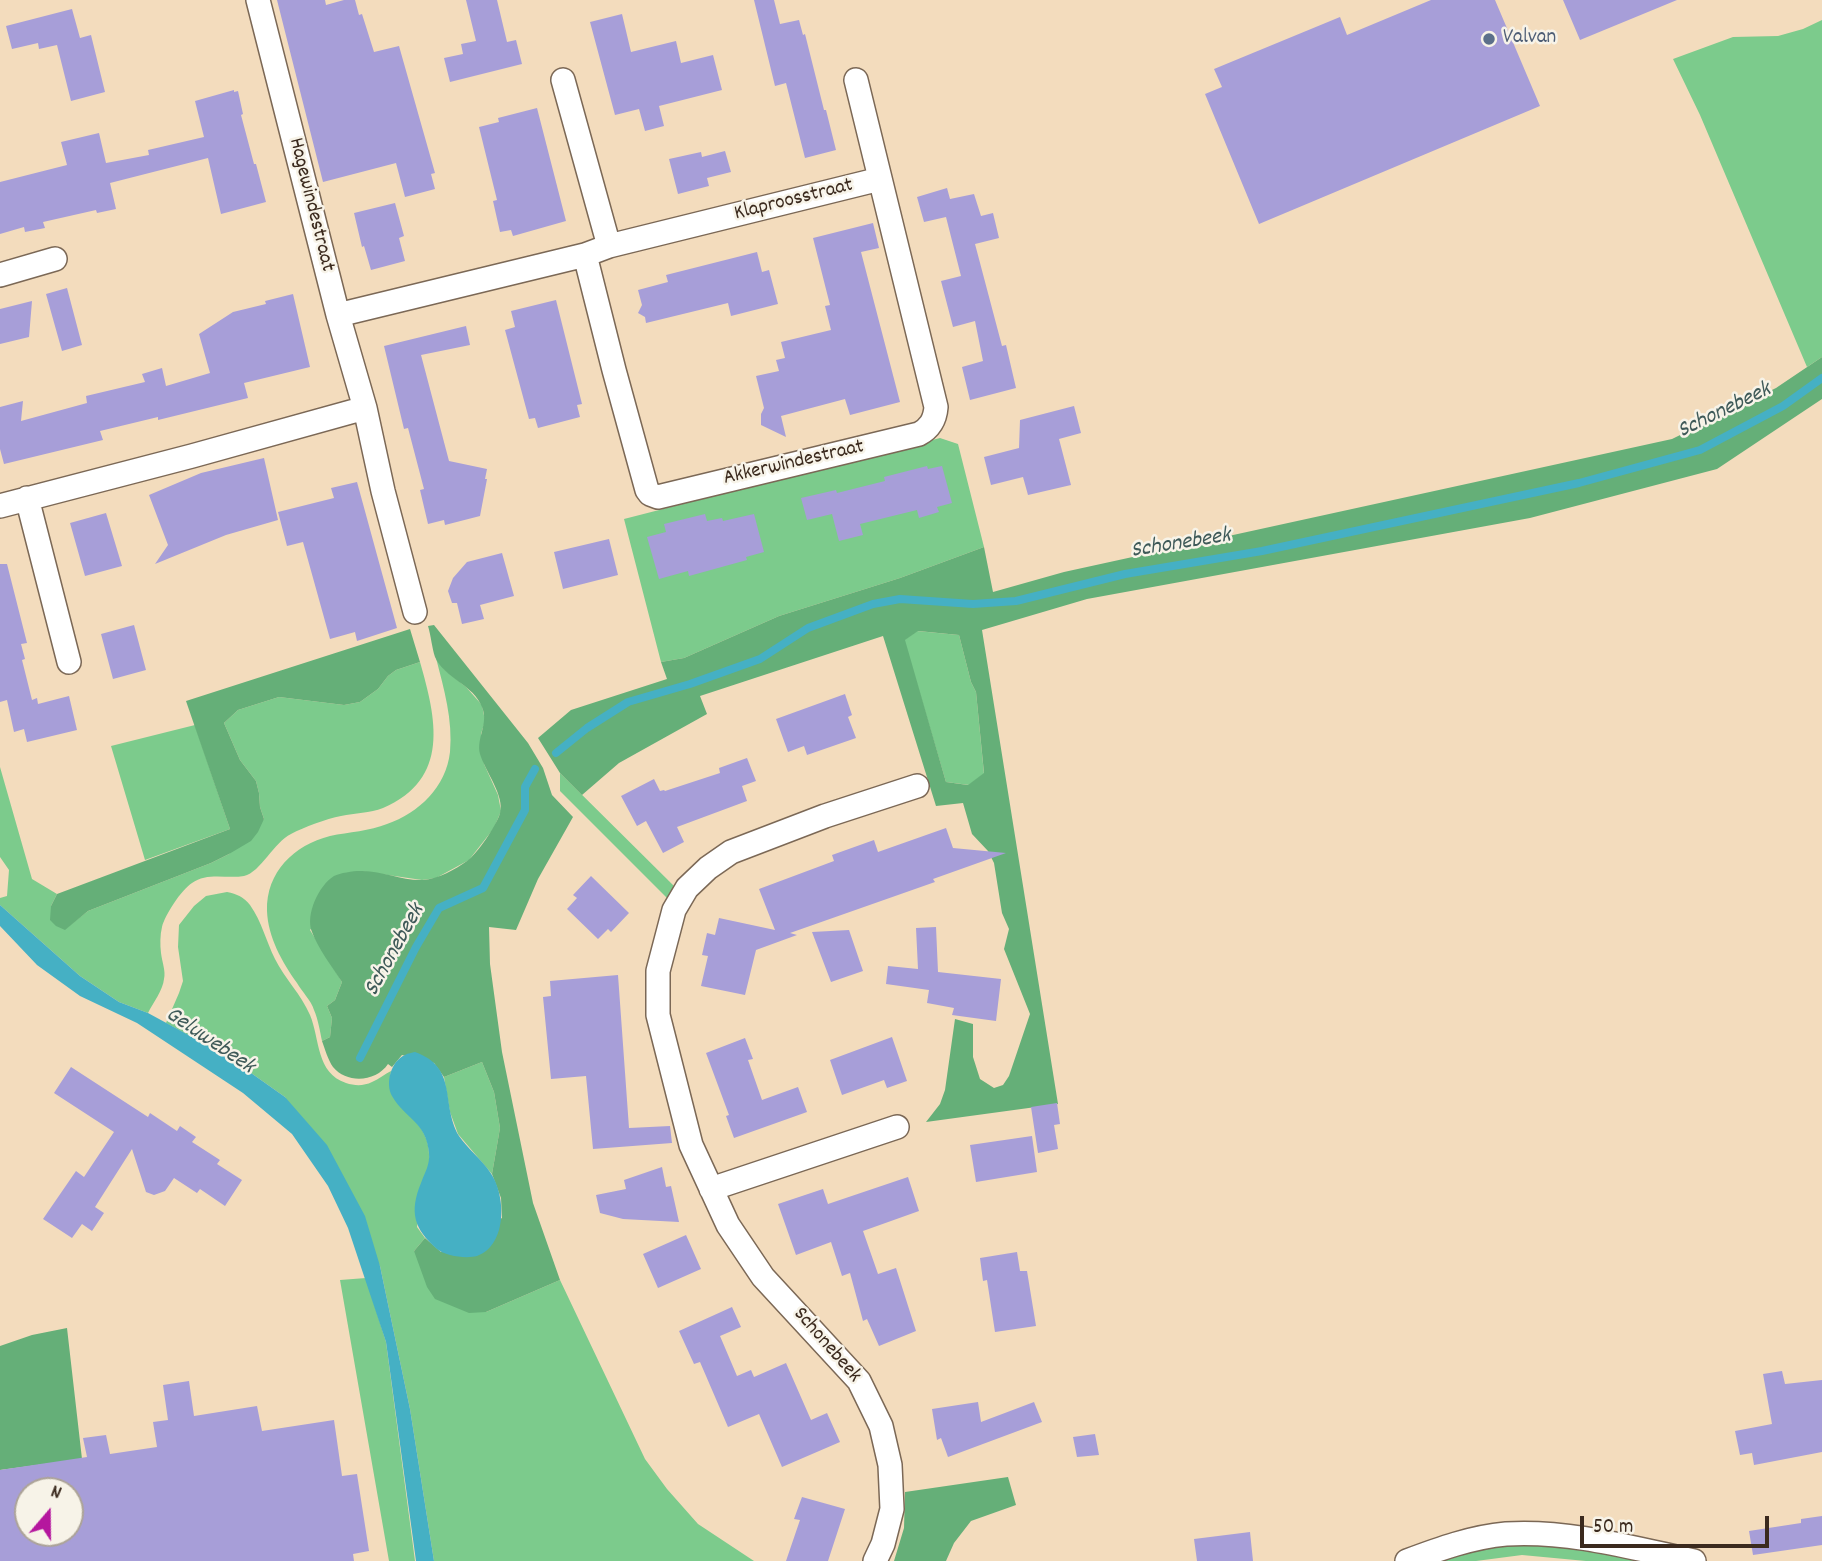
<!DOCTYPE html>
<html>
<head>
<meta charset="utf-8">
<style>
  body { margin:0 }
  #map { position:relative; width:1822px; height:1561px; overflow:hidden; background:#f3dcbd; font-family:Dekko,sans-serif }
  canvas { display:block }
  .north { position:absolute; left:14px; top:1477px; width:70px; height:70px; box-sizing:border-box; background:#f7f3e8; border:2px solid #aca397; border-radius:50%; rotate:20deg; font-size:19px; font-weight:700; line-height:28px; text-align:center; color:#3b2a1e }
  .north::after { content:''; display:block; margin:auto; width:24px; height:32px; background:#b5179e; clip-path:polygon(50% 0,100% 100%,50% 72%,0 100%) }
  .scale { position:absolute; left:1580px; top:1516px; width:189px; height:32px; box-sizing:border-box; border:4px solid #3b2a1e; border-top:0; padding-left:9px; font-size:21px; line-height:24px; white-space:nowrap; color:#3b2a1e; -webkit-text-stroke:5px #f7f3e8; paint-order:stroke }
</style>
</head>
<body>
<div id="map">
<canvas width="1822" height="1561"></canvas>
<div class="north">N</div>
<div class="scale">50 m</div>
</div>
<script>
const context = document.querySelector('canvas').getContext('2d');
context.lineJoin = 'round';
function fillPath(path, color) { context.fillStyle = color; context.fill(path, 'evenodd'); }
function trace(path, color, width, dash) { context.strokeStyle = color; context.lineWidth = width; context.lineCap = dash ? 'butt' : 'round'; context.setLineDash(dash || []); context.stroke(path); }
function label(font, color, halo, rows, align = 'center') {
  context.font = font + ' Dekko,sans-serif'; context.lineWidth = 5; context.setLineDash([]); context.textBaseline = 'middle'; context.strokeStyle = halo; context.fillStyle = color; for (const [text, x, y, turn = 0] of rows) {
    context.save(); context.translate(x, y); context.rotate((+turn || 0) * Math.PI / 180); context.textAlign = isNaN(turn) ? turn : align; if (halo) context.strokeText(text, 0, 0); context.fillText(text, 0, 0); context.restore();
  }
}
fillPath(new Path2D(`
  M 1822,20 L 1822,357 L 1807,367 L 1700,115 L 1673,59 L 1733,37 L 1778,36 L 1803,29 Z
  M 940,438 L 958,444 L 984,547 L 900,578 L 779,616 L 684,658 L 661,662 L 624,519 Z
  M 917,631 L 959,635 L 971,682 L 976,692 L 984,774 L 969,785 L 946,782 L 904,640 Z
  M 436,658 L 445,670 L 466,687 L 482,705 L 485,721 L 481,734 L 484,764 L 498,795 L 501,811 L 494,828 L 469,860 L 436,878 L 422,880 L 360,871 L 310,930 L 342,982 L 335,1000 L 327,1006 L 332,1018 L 330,1037 L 322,1041 C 320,1031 318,1019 314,1010 C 311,1000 302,992 297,983 C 282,962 268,937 267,911 C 266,872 294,845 330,836 C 349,832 370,831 387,824 C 419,813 446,787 450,752 C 453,720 444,689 436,658 Z
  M 420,662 C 436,718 451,779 383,808 C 370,813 355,813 341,816 C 326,819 304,827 291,834 C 274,842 261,872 244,876 C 227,879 207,872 192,883 C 181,890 165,915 162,927 C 160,935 160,945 161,953 C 162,962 166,971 164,979 C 163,990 153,1003 148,1013 L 119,1002 L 80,976 L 0,905 L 0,898 L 7,896 L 9,870 L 0,857 L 0,767 L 32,879 L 57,894 L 51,906 L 65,929 L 88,911 L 211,863 L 229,854 L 264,819 L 260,807 L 259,793 L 256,781 L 240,760 L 224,723 L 238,710 L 279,697 L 344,705 L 360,702 L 378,689 L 388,676 L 396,670 Z
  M 195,725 L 230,829 L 145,860 L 111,746 Z
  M 560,773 L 676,888 L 668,899 L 560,791 Z
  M 227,892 C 237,894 244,897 250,905 C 262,922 266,941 275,959 C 285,979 301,994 310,1015 C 320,1039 316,1073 346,1083 C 355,1086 364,1086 372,1082 C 379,1079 385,1074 391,1071 C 384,1104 419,1113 427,1141 C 434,1165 422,1202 417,1227 L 425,1238 L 414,1251 L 486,1312 L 560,1280 L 645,1459 L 667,1489 L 698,1524 L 754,1561 L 434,1561 L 410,1409 L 380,1266 L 285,1097 L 227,1056 L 166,1023 L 179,993 L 183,981 L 178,947 L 179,925 L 194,906 L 206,896 Z
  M 482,1062 L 494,1092 L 500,1128 L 492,1174 L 458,1134 L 450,1112 L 444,1077 Z
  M 366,1278 L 386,1342 L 415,1561 L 389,1561 L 340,1280 Z
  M 1507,1539 L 1670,1561 L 1586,1561 L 1522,1555 L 1476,1561 L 1422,1561 Z`), '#7ccb8c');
fillPath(new Path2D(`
  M 1822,357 L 1822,399 L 1717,469 L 1530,518 L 1087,599 L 982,630 L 1058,1104 L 926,1122 L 940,1104 L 945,1090 L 955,1019 L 973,1024 L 973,1057 L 980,1079 L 994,1088 L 1003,1085 L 1009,1076 L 1030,1014 L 1004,949 L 1009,929 L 1002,913 L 994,863 L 988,851 L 972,834 L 963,803 L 936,806 L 883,636 L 700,696 L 707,714 L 619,763 L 582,795 L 560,773 L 538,738 L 571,710 L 667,679 L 661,662 L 684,658 L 779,616 L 900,578 L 984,547 L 993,592 L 1064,572 L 1672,439 L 1776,388 ZM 918,631 L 959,635 L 971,682 L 976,692 L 984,773 L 968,785 L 946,782 L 905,640 Z
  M 434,625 L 528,743 L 543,768 L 552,795 L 573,817 L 538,879 L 516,930 L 489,927 L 490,964 L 502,1052 L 533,1203 L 560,1280 L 486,1312 L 469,1313 L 435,1299 L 427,1287 L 414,1251 L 425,1238 L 441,1252 L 502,1218 L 501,1198 L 492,1174 L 500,1128 L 494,1092 L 482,1062 L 444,1077 L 434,1063 L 402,1055 L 392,1067 L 388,1064 C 376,1082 347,1084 333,1067 C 328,1060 325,1049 322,1041 L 330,1037 L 332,1018 L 327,1006 L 335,1000 L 342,982 C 332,967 318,948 312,932 C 305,915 319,885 334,876 C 340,873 353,871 360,871 C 381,870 402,881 423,880 C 438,879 456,869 467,861 C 477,854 497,825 500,813 C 505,796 485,771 480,754 C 476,738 489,724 482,707 C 474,685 444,678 435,657 C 432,648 431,636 428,626 Z
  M 410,629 L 420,662 L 396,670 L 388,676 L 378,689 L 360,702 L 344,705 L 279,697 L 238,710 L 224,723 L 240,760 L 256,781 L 259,793 L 260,807 L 264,819 L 258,832 L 251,841 L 229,854 L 211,863 L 88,911 L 65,930 L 56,926 L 50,920 L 51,906 L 57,894 L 230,829 L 186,701 Z
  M 67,1328 L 82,1459 L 0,1470 L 0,1346 L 32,1335 Z
  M 1008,1477 L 1016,1505 L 971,1521 L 954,1543 L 946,1561 L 894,1561 L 904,1528 L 905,1492 Z`), '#65af78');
fillPath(new Path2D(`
  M 0,905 L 80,976 L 119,1002 L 148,1013 L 227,1056 L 285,1097 L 327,1145 L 365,1216 L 380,1266 L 410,1409 L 434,1561 L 416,1561 L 386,1342 L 348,1228 L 328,1186 L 292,1134 L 243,1093 L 137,1023 L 80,996 L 37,965 L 0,926 Z
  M 415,1052 C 459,1068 440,1103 459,1136 C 468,1149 481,1159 490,1172 C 506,1194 508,1245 477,1256 C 466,1259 445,1256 437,1249 C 414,1229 409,1212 421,1183 C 425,1172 430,1165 429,1153 C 426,1121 405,1119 392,1096 C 385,1083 391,1061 405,1055 C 408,1053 412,1053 415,1052 Z`), '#45b0c4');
trace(new Path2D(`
  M 556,753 L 587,728 L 628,702 L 690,684 L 760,659 L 808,628 L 873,604 L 900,599 L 973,604 L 1016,601 L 1125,574 L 1262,551 L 1579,483 L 1700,450 L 1783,406 L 1822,378
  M 360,1058 L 416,947 L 439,908 L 483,888 L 525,810 L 525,787 L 535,769`), '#45b0c4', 8);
fillPath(new Path2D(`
  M 277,0 L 325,0 L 326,5 L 344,0 L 355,0 L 359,15 L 362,14 L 374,52 L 399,46 L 435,173 L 431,174 L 435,189 L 405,197 L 396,163 L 323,182 Z
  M 466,0 L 497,0 L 507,42 L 516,40 L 522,64 L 450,82 L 444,58 L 463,54 L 461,44 L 476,41 Z
  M 754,0 L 774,0 L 780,24 L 799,20 L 803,35 L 805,34 L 824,110 L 826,110 L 836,150 L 805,158 L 786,83 L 775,86 Z
  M 1431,0 L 1495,0 L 1540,106 L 1259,224 L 1205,94 L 1222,87 L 1214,69 L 1340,17 L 1347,35 Z
  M 1563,0 L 1677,0 L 1580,40 Z
  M 72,9 L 80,38 L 91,35 L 105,92 L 71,101 L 57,45 L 39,49 L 38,43 L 12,49 L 6,26 Z
  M 622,14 L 631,52 L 676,41 L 681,63 L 713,55 L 722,90 L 659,106 L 664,126 L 645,131 L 639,109 L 615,115 L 590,22 Z
  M 234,90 L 234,92 L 238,91 L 243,114 L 241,115 L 254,164 L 256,164 L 266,202 L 221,214 L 208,158 L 110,183 L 116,209 L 97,213 L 96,210 L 43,222 L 45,228 L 25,232 L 24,227 L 0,234 L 0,182 L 67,165 L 61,142 L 99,133 L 106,163 L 149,155 L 148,150 L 204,137 L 195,101 Z
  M 537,108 L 566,221 L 513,236 L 511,230 L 500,232 L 493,201 L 497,200 L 479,127 L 499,122 L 498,118 Z
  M 725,151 L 731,172 L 707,178 L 709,186 L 678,194 L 669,159 L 701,152 L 702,157 Z
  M 947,188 L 950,199 L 974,194 L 981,216 L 993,213 L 999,238 L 975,244 L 1002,346 L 1006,345 L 1016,388 L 970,400 L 962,367 L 983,361 L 975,321 L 953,327 L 941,281 L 961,276 L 946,217 L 924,222 L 917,197 Z
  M 395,203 L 404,236 L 399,238 L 405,261 L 371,270 L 364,246 L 362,247 L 354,213 Z
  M 873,223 L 879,248 L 861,252 L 900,402 L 850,415 L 845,399 L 781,416 L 786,437 L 761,425 L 761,414 L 764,408 L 756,376 L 779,371 L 776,360 L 785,358 L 781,342 L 831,330 L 825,306 L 830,305 L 813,238 Z
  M 757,252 L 762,272 L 769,270 L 778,304 L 731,316 L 728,303 L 646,323 L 645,317 L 638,313 L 642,305 L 638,290 L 668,282 L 666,275 Z
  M 67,288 L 82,345 L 62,351 L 46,294 Z
  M 293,294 L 310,367 L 244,383 L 248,398 L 158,420 L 158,417 L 100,431 L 103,440 L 4,464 L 0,449 L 0,407 L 23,401 L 21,421 L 87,403 L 86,396 L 145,382 L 142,374 L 162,368 L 166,386 L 210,373 L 199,334 L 233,312 L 266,304 L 265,301 Z
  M 556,300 L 582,404 L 577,405 L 580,417 L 538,428 L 535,418 L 529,419 L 505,330 L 515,327 L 511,311 Z
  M 32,301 L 29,337 L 0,344 L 0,309 Z
  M 466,326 L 470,345 L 421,355 L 449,461 L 487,469 L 485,479 L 487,479 L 480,516 L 445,525 L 444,520 L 428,524 L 420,490 L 424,489 L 408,428 L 404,429 L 384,346 Z
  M 1074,406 L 1081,433 L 1059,439 L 1071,485 L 1028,495 L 1023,477 L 991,485 L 984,457 L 1019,448 L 1020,420 Z
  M 264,458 L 278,520 L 226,535 L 155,564 L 168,545 L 149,495 L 201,473 Z
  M 927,466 L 928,469 L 942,466 L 952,503 L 937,507 L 939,512 L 919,518 L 917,510 L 860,524 L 863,535 L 839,541 L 832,514 L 807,520 L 801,498 L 836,490 L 837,493 L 885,481 L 884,477 Z
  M 357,482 L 397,628 L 357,641 L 355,632 L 330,639 L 303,542 L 287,546 L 278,512 L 334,498 L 331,488 Z
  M 106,513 L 122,566 L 85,576 L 70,523 Z
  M 705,514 L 707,521 L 722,518 L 723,521 L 754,514 L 764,552 L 746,557 L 747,560 L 689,576 L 688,571 L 659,579 L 647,537 L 666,532 L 664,524 Z
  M 609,539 L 618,575 L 563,589 L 554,552 Z
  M 502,553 L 514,596 L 480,605 L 484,619 L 462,624 L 457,603 L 452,603 L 448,591 L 453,578 L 467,562 Z
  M 0,564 L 7,564 L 27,643 L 21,644 L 25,659 L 22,660 L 32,700 L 37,698 L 38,704 L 69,696 L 77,730 L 27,742 L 24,729 L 14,732 L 7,700 L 0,702 Z
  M 134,625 L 146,670 L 113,679 L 101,634 Z
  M 845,694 L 852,715 L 848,717 L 856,738 L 807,755 L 804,746 L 788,752 L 776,719 Z
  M 747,758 L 756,781 L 742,786 L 747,801 L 677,827 L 684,842 L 663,853 L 646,821 L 637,826 L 621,796 L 654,779 L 660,791 L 664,790 L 665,791 L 720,773 L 719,768 Z
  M 946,828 L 953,848 L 1006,853 L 933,879 L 935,882 L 790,933 L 797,935 L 756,950 L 745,995 L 701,986 L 708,956 L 702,955 L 707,933 L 715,935 L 719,918 L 775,930 L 759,889 L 834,861 L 832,855 L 874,840 L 878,852 Z
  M 591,876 L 629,913 L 611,932 L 608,929 L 598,939 L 567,909 L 577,898 L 573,895 Z
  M 936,927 L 938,972 L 1001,979 L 996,1021 L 952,1015 L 954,1008 L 927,1003 L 929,990 L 886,984 L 888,966 L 918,969 L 916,928 Z
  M 849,930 L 863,971 L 831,982 L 812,932 Z
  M 618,975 L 629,1128 L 670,1126 L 672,1143 L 593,1149 L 586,1076 L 551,1079 L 543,997 L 551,996 L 550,981 Z
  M 892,1037 L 907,1081 L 887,1088 L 884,1080 L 842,1095 L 830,1060 Z
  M 745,1038 L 753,1059 L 748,1060 L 762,1100 L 798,1087 L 807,1112 L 734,1138 L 726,1116 L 729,1115 L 706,1053 Z
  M 71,1067 L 148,1117 L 150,1113 L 177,1131 L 180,1126 L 196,1137 L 192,1142 L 220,1160 L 217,1164 L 242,1180 L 225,1206 L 200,1189 L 197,1193 L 174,1178 L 165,1191 L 154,1195 L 146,1192 L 132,1149 L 95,1207 L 104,1213 L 92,1231 L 82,1224 L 72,1238 L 43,1219 L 76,1171 L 84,1177 L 114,1132 L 54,1093 Z
  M 1057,1103 L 1060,1124 L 1054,1125 L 1058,1149 L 1038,1153 L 1031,1107 Z
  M 1032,1136 L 1037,1172 L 976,1182 L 970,1145 Z
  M 662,1167 L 666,1187 L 671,1186 L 679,1222 L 623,1219 L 600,1213 L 596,1195 L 626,1189 L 624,1180 Z
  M 908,1177 L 919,1211 L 863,1231 L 878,1274 L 896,1268 L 916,1331 L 879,1346 L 867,1319 L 863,1321 L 850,1273 L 842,1276 L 831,1242 L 796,1255 L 778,1204 L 823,1189 L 828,1204 Z
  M 686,1235 L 701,1269 L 658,1288 L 643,1254 Z
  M 1017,1252 L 1020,1271 L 1027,1271 L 1036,1326 L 995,1332 L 987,1280 L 983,1281 L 980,1258 Z
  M 732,1307 L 741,1327 L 720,1336 L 737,1376 L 751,1370 L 754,1377 L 786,1363 L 811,1420 L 827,1413 L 840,1442 L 782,1467 L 759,1414 L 728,1427 L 700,1362 L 694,1364 L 679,1331 Z
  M 1782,1371 L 1785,1384 L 1822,1380 L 1822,1452 L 1754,1465 L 1752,1453 L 1740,1455 L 1735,1431 L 1772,1424 L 1763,1374 Z
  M 189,1381 L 194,1416 L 257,1406 L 262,1431 L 334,1420 L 342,1476 L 357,1474 L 369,1551 L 353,1554 L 354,1561 L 0,1561 L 0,1470 L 87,1457 L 83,1438 L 106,1435 L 110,1454 L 157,1447 L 153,1422 L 168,1420 L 163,1385 ZM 28,1491 L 70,1491 L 70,1533 L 28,1533 Z
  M 978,1402 L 981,1422 L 1034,1402 L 1042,1422 L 948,1457 L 941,1438 L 937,1440 L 932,1409 Z
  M 1095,1434 L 1099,1455 L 1077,1457 L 1073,1437 Z
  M 802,1497 L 845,1509 L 828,1561 L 786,1561 L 800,1520 L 794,1519 Z
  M 1822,1516 L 1822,1545 L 1753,1555 L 1749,1531 L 1801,1523 L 1801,1519 Z
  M 1250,1532 L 1253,1561 L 1197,1561 L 1194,1539 Z`), '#a79ed8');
const minor = new Path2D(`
  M 258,0 L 338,315 L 365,408 L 383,491 L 415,612
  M 563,80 L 609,246
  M 585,255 L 614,370 L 647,490 L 650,494 L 658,497 L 919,434 C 930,428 935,420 936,407 L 856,80
  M 0,275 L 55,259
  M 338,315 L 585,255 L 609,246 L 880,179
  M 27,498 L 69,662
  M 0,506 L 192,456 L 365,408
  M 711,1189 L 897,1127
  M 875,1561 L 883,1544 L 892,1509 L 890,1465 L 881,1426 L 859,1381 L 763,1277 L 728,1225 L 691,1145 L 658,1015 L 658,971 L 674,910 L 687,888 L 708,868 L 731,852 L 825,816 L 917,786
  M 1407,1561 C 1439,1549 1472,1537 1506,1534 C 1569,1530 1633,1548 1694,1561`);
trace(minor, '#7b6856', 26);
trace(minor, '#fff', 23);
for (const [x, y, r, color] of [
  [1489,39,7,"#5c6f8a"]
]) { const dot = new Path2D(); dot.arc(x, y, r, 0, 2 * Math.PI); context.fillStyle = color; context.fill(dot); trace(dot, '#f7f3e8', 2.5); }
label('21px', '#4e5e75', '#f7f3e8', [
  ["Valvan",1503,39]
], 'left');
label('21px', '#3b2a1e', '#f7f3e8', [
  ["Klaproosstraat",794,201,-14],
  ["Hagewindestraat",310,205,76],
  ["Akkerwindestraat",794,464,-13],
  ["Schonebeek",826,1346,49]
]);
label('italic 23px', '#3e5958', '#f7f3e8', [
  ["Schonebeek",1725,412,-26],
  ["Schonebeek",1181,545,-9],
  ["Schonebeek",396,951,-61],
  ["Geluwebeek",209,1042,34]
]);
</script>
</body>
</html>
